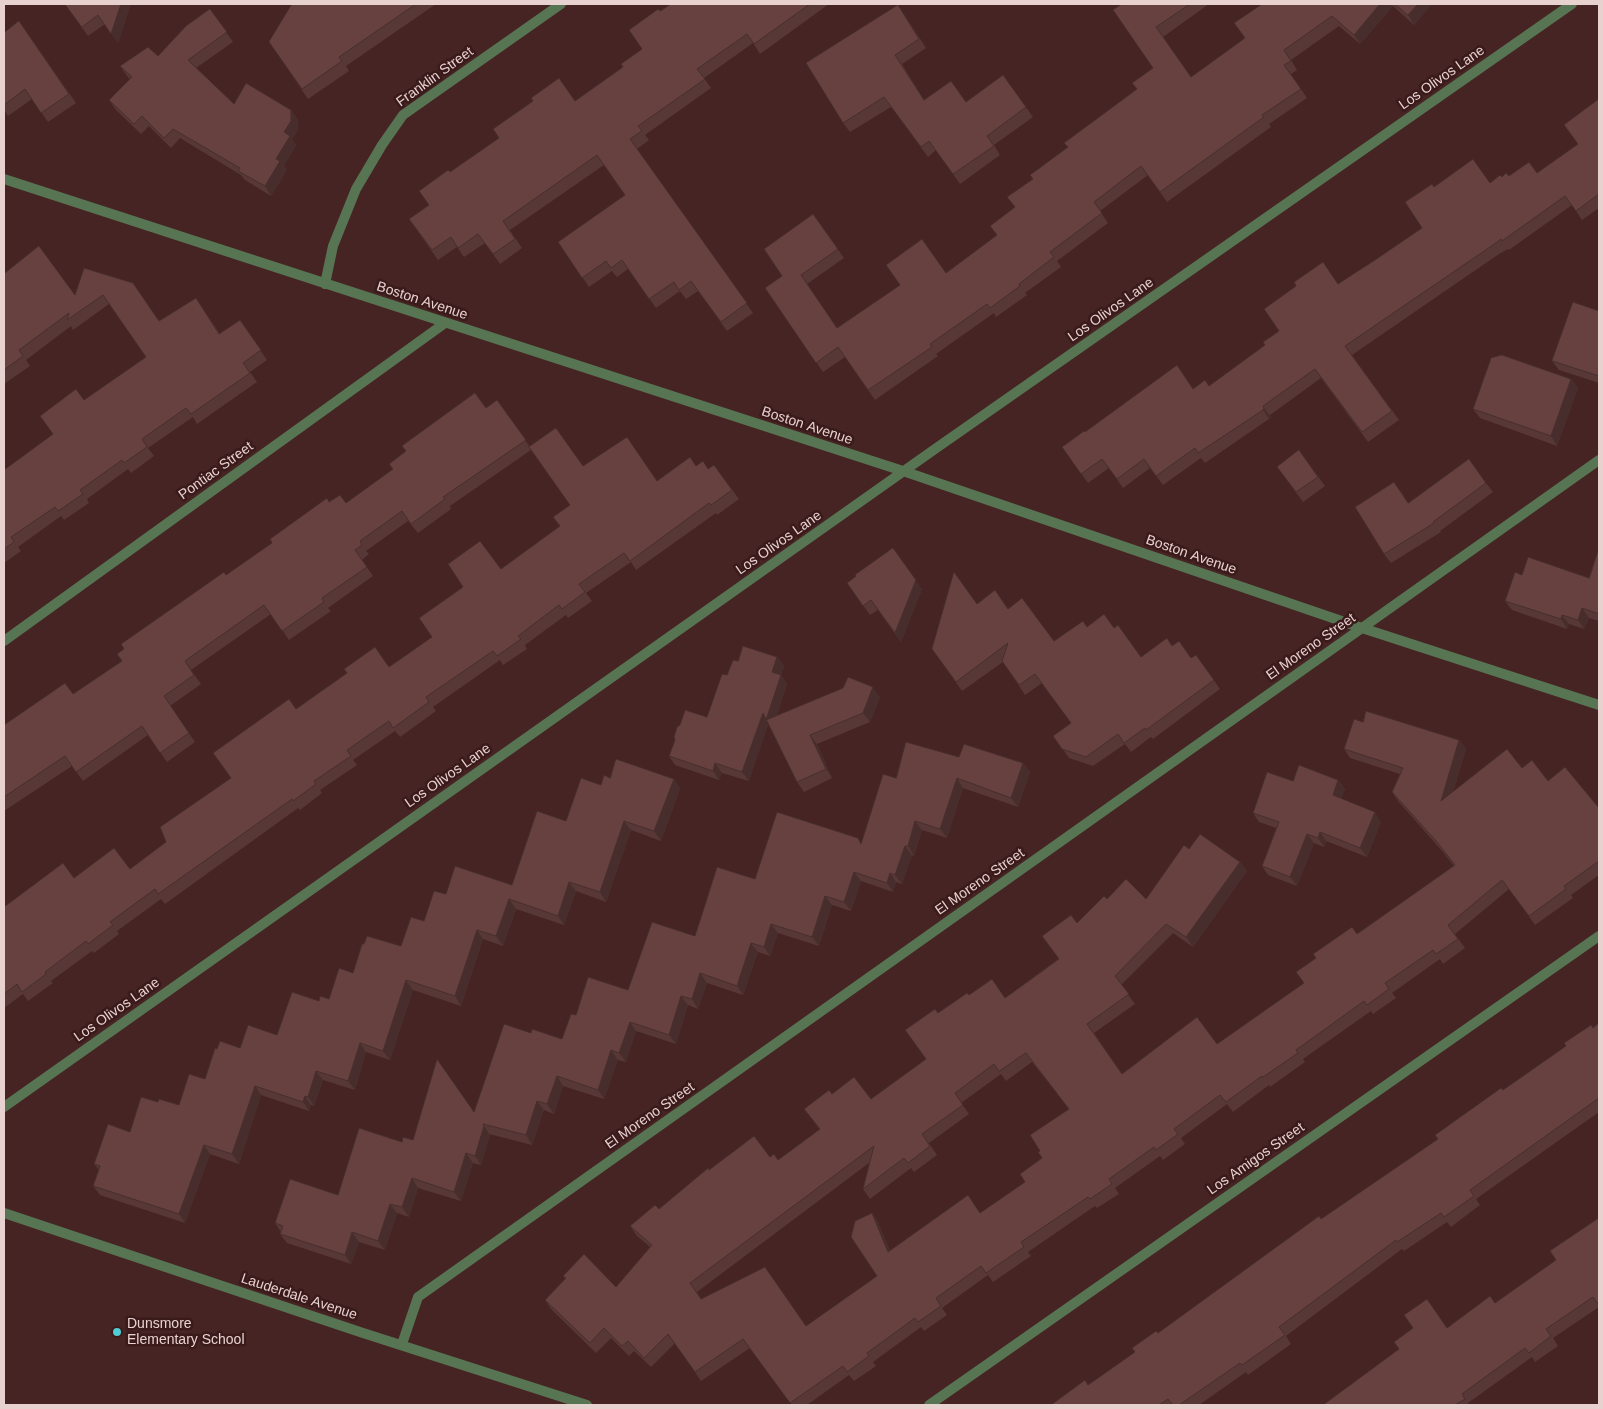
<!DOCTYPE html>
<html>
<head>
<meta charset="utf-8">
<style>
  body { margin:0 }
  #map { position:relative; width:1603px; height:1409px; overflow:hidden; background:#452423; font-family:Arial,sans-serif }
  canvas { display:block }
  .frame { position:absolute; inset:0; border:5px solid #e8d2d0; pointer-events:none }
</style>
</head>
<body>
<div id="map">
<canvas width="1603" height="1409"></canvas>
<div class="frame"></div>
</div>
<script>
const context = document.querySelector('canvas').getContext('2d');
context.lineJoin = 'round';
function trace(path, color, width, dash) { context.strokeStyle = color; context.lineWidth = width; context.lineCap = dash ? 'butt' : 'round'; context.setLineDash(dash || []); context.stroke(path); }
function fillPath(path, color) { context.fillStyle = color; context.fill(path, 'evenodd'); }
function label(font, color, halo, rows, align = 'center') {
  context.font = font + ' Arial,sans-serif'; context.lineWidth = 5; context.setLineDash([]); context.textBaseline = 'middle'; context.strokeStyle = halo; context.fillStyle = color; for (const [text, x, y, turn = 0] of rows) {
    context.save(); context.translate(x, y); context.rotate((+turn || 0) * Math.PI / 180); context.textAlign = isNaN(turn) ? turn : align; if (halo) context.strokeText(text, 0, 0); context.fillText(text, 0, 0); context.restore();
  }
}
trace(new Path2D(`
  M 4,179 L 903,471 L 1362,628 L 1599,705
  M 325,284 L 333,246 L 356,189 L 382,145 L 403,115 L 561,4
  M 4,641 L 445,323
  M 4,1107 L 935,449 L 1572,4
  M 4,1213 L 360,1332 L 587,1405
  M 402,1344 L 418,1297 L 1599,460
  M 929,1405 L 1599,936`), '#577553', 10);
fillPath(new Path2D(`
  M 65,4 L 128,4 L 130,6 L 118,43 L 105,24 L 88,36 Z
  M 292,4 L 436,4 L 346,66 L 349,71 L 308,99 L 269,42 Z
  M 671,4 L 829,4 L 760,54 L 753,43 L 704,78 L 711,88 L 645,135 L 649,140 L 637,149 L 753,313 L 727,331 L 698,291 L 686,299 L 680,291 L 656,308 L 628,269 L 617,277 L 612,271 L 589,287 L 558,242 L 625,195 L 604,165 L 510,230 L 522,248 L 500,264 L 485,243 L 464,257 L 457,247 L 438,260 L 409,219 L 429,205 L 450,172 L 575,101 L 623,67 L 642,49 L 660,11 Z
  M 1122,4 L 1209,4 L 1163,37 L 1191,77 L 1305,4 L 1432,4 L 1414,25 L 1393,6 L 1360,44 L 1339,26 L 1291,60 L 1297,70 L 1291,74 L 1307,98 L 1269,124 L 1271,127 L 1167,202 L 1148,175 L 1100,211 L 1108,223 L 1057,261 L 1061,267 L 1025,293 L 1027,295 L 996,317 L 994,313 L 936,354 L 938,356 L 875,400 L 845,357 L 823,372 L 765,288 L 782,276 L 813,214 L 844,258 L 807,284 L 837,328 L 946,273 L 996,236 L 1015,207 L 1007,197 L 1033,179 L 1068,147 L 1137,89 L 1153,68 Z
  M 210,9 L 233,42 L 196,68 L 234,104 L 291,110 L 298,120 L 298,130 L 292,139 L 296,145 L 284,166 L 287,170 L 271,196 L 245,180 L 241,175 L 180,138 L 171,148 L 149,126 L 141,134 L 116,110 L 109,100 L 130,79 L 127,76 L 120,66 L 158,56 Z
  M 904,14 L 926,48 L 902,64 L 924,100 L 966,102 L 1003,75 L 1033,117 L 994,145 L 1000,155 L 960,184 L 936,150 L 928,157 L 891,107 L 850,132 L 843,123 Z
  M 19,21 L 76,103 L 48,122 L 32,99 L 8,116 L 4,110 L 4,33 Z
  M 1599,99 L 1599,208 L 1582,220 L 1572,205 L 1509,250 L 1508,249 L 1499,254 L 1352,355 L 1399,420 L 1368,442 L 1321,378 L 1270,415 L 1271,417 L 1269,419 L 1205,463 L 1201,458 L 1163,485 L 1150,468 L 1123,488 L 1109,468 L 1088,483 L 1062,447 L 1085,432 L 1193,389 L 1209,386 L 1265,345 L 1279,331 L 1338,284 L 1375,260 L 1422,228 L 1434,187 L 1490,183 L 1502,177 L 1537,173 L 1578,144 Z
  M 84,268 L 159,321 L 196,298 L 220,334 L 240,320 L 267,360 L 250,372 L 257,382 L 197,424 L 193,417 L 148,448 L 154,456 L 131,473 L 128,469 L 87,499 L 89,503 L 64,520 L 61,516 L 18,547 L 21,551 L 4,563 L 4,470 L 53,435 L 84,400 L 146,357 L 109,304 L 73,330 L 71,326 L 26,360 L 30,366 L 4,384 L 4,274 L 75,295 Z
  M 1599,311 L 1599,383 L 1559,370 L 1552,361 Z
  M 1571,379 L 1578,388 L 1557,446 L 1480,418 L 1473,409 Z
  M 497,400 L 530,447 L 583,466 L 657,481 L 696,466 L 708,469 L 714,465 L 739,499 L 717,515 L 716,513 L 636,570 L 631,562 L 586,593 L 592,601 L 568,618 L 566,615 L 525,645 L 527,649 L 503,665 L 500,660 L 433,707 L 436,711 L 400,737 L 395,731 L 353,760 L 357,765 L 320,790 L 322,793 L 300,810 L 298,808 L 165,904 L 161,899 L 117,931 L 119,934 L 94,953 L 92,951 L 51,981 L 53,983 L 28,1001 L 23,994 L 4,1008 L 4,907 L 74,878 L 130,869 L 166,842 L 231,778 L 296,709 L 389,667 L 432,637 L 501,569 L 560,526 L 570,505 L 531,450 L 450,506 L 451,509 L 418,533 L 408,521 L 366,551 L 369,554 L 362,560 L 373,576 L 328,608 L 331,611 L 289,640 L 271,614 L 191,670 L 201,684 L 170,706 L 195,742 L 167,762 L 148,735 L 83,781 L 72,766 L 4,811 L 4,725 L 73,694 L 122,661 L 226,575 L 330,502 L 346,503 Z
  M 1299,450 L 1325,486 L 1303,502 L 1277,467 Z
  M 1486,483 L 1493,492 L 1440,531 L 1441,532 L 1391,563 L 1384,554 L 1401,491 L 1408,503 Z
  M 1599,548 L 1599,621 L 1589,618 L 1584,629 L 1569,624 L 1567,629 L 1512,610 L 1505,601 L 1522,575 L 1589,578 Z
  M 847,583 L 922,589 L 901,642 L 878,610 L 870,615 Z
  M 977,604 L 1008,609 L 1054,641 L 1087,627 L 1114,628 L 1141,657 L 1172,646 L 1191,658 L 1196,655 L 1220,689 L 1153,739 L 1151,737 L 1131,752 L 1125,744 L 1093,766 L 1069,758 L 1053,736 L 1071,723 L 1042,683 L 1025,695 L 1003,662 L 962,691 L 932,649 Z
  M 777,657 L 784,666 L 781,675 L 787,684 L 777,715 L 880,697 L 870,722 L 817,744 L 832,778 L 804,792 L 797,782 L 768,724 L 749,781 L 722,773 L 719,780 L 675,765 L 669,756 L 707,717 L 727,675 L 738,661 Z
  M 1363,722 L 1459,740 L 1466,749 L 1453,792 L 1522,768 L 1548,781 L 1599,808 L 1599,875 L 1571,895 L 1573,898 L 1535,925 L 1509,889 L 1455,934 L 1465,948 L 1443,964 L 1440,959 L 1392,993 L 1396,998 L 1373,1014 L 1371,1011 L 1303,1059 L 1305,1062 L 1270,1087 L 1269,1085 L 1233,1112 L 1227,1104 L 1181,1138 L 1185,1144 L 1163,1160 L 1160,1156 L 1115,1188 L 1119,1194 L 1097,1208 L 1095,1206 L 1028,1252 L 1031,1256 L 993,1282 L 988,1275 L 942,1308 L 947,1315 L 924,1331 L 921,1327 L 873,1362 L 876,1366 L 854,1381 L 849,1375 L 807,1405 L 792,1405 L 750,1348 L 701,1381 L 675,1343 L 651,1367 L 634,1351 L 629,1356 L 611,1338 L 596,1353 L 551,1309 L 545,1300 L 565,1279 L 563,1276 L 616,1287 L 650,1247 L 637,1236 L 630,1226 L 659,1209 L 709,1170 L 770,1157 L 778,1160 L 820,1130 L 804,1109 L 832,1094 L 871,1099 L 926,1060 L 938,1013 L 969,995 L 1005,998 L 1058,959 L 1077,923 L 1107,899 L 1146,899 L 1189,849 L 1240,862 L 1247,871 L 1193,947 L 1173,933 L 1121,985 L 1135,1004 L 1094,1033 L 1122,1074 L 1217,1044 L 1304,983 L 1357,934 L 1454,866 L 1443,852 L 1398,801 L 1392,792 L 1400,774 L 1350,758 L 1344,749 ZM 1032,1062 L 1069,1109 L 1040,1151 L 1042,1158 L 1025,1182 L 980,1213 L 890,1251 L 878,1222 L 872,1213 L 877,1276 L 806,1326 L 701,1299 L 697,1292 L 869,1163 L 863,1189 L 870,1199 L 911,1168 L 914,1172 L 937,1155 L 929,1143 L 969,1114 L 961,1103 L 1001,1074 L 1006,1081 Z
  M 959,757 L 1023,763 L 1030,772 L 1018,807 L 963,788 L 947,838 L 922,830 L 914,856 L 912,855 L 902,884 L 896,882 L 893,892 L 861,881 L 851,911 L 832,905 L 819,946 L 778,933 L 770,956 L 758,952 L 743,995 L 707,983 L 698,1009 L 688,1005 L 676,1044 L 636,1031 L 626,1062 L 618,1060 L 604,1099 L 563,1086 L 554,1114 L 544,1110 L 532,1145 L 489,1134 L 490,1135 L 481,1165 L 473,1163 L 461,1201 L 418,1188 L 409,1217 L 397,1213 L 385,1250 L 359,1242 L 351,1264 L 287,1243 L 280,1234 L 281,1232 L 275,1223 L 338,1195 L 402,1142 L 413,1140 L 474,1112 L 531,1033 L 562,1039 L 576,1015 L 628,990 L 695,936 L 755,879 L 861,843 L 896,778 Z
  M 610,778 L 674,779 L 680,789 L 661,841 L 631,830 L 606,902 L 576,891 L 564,925 L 516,909 L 503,946 L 483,939 L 461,1006 L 413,990 L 390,1060 L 366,1052 L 355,1090 L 323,1080 L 314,1106 L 311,1105 L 309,1111 L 261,1095 L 239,1164 L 210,1154 L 185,1223 L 100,1195 L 93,1186 L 99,1170 L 94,1164 L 130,1132 L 158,1102 L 179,1105 L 205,1079 L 217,1049 L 240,1048 L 277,1035 L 319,1001 L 329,999 L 353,973 L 364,944 L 401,946 L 446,894 L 512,885 L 566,821 L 601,785 Z
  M 1338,780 L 1345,789 L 1341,799 L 1381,822 L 1367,857 L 1326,841 L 1324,847 L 1314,843 L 1297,886 L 1268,875 L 1262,866 L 1276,828 L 1259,822 L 1253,813 L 1293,781 Z
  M 1599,1023 L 1599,1112 L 1476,1199 L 1480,1205 L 1451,1227 L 1447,1222 L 1404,1251 L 1402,1249 L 1286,1336 L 1291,1344 L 1248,1375 L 1246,1372 L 1199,1405 L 1051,1405 L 1088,1385 L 1135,1352 L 1158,1333 L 1438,1139 L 1503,1090 Z
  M 1599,1218 L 1599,1307 L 1553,1338 L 1558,1346 L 1535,1362 L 1532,1357 L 1468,1403 L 1469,1405 L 1323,1405 L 1447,1328 L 1495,1303 L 1556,1260 Z`), '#583837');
fillPath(new Path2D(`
  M 121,4 L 128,4 L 130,6 L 118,43 L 111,34 Z
  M 1380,4 L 1392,4 L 1393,6 L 1360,44 L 1354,35 Z
  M 1418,4 L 1432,4 L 1414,25 L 1408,15 Z
  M 291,110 L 298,120 L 298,130 L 292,139 L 296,145 L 284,166 L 287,170 L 271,196 L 265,186 L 276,159 Z
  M 1571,379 L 1578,388 L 1557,446 L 1551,436 Z
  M 1264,408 L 1271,417 L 1269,419 L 1263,410 Z
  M 916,580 L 922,589 L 901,642 L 895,633 Z
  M 1582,608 L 1589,618 L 1584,629 L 1578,620 Z
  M 1562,615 L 1569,624 L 1567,629 L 1561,619 Z
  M 777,657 L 784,666 L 779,681 L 772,672 Z
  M 781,675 L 787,684 L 773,729 L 769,723 L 749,781 L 742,772 L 763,713 Z
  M 873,687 L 880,697 L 870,722 L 863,713 Z
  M 810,735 L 817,744 L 832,778 L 826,769 Z
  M 1459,740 L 1466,749 L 1447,811 L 1441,801 Z
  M 715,763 L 722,773 L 719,780 L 713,771 Z
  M 1023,763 L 1030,772 L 1018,807 L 1011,798 Z
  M 957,778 L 963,788 L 947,838 L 940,829 Z
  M 674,779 L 680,789 L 661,841 L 654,831 Z
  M 1338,780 L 1345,789 L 1339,804 L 1333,795 Z
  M 1375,812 L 1381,822 L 1367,857 L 1360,848 Z
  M 624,821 L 631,830 L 606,902 L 600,892 Z
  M 915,821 L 922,830 L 914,856 L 908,846 Z
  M 1320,832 L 1326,841 L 1324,847 L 1318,838 Z
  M 1307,834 L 1314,843 L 1297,886 L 1290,877 Z
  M 905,846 L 912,855 L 902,884 L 895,875 Z
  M 1240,862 L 1247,871 L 1193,947 L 1186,937 Z
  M 854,872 L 861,881 L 851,911 L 844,902 Z
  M 890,873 L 896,882 L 893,892 L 887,883 Z
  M 569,882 L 576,891 L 564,925 L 558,916 Z
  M 825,896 L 832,905 L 819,946 L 812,937 Z
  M 509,899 L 516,909 L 503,946 L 496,936 Z
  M 771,924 L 778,933 L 770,956 L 764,947 Z
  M 477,930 L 483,939 L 461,1006 L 455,996 Z
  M 751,943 L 758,952 L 743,995 L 737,986 Z
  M 700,973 L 707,983 L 698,1009 L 692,999 Z
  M 406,980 L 413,990 L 390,1060 L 383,1051 Z
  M 681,996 L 688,1005 L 676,1044 L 669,1035 Z
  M 630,1022 L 636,1031 L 626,1062 L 619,1053 Z
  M 360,1043 L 366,1052 L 355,1090 L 348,1081 Z
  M 611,1050 L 618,1060 L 604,1099 L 598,1090 Z
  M 316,1071 L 323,1080 L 314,1106 L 308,1097 Z
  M 557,1076 L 563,1086 L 554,1114 L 547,1104 Z
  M 255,1086 L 261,1095 L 239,1164 L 232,1154 Z
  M 305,1096 L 311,1105 L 309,1111 L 303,1102 Z
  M 537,1101 L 544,1110 L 532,1145 L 526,1135 Z
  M 484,1126 L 490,1135 L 481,1165 L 475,1156 Z
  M 204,1145 L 210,1154 L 185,1223 L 179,1214 Z
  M 466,1153 L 473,1163 L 461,1201 L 454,1192 Z
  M 412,1178 L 418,1188 L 409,1217 L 402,1207 Z
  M 390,1204 L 397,1213 L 385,1250 L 378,1241 Z
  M 872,1213 L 878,1222 L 894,1262 L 888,1252 Z
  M 352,1232 L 359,1242 L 351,1264 L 345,1255 Z`), '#472e2d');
const building = new Path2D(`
  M 65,4 L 121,4 L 111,34 L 98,15 L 82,27 Z
  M 292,4 L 416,4 L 339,57 L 342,61 L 302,89 L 269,42 Z
  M 671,4 L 810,4 L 754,44 L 747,34 L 697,69 L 705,79 L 638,126 L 642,131 L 630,139 L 747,303 L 721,322 L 691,281 L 679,290 L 674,282 L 649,299 L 622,260 L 611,268 L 606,261 L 582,278 L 558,242 L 625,195 L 597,155 L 503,221 L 515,239 L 493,254 L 478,234 L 458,248 L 451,237 L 432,250 L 409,219 L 429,205 L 419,191 L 448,170 L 450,172 L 499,138 L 493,129 L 533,101 L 531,98 L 559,78 L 575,101 L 623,67 L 621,64 L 642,49 L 629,30 L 658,9 L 660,11 Z
  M 1122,4 L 1190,4 L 1156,27 L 1191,77 L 1245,38 L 1234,23 L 1262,4 L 1303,4 L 1304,5 L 1305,4 L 1380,4 L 1354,35 L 1332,16 L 1284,50 L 1291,61 L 1284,65 L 1301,89 L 1262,115 L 1264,117 L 1160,192 L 1141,166 L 1094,202 L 1102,213 L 1050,252 L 1054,257 L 1019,284 L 1020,286 L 990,308 L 987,304 L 930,344 L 932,347 L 868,390 L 838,347 L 816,363 L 765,288 L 782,276 L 764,249 L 813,214 L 838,249 L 801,275 L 837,328 L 900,285 L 886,265 L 922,239 L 946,273 L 997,235 L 990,226 L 1015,207 L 1007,197 L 1033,179 L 1030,175 L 1068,147 L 1064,143 L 1137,89 L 1132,83 L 1153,68 L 1113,10 Z
  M 1395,4 L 1418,4 L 1408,15 Z
  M 898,5 L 919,39 L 895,55 L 924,100 L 951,81 L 966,102 L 1003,75 L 1026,107 L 987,136 L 994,146 L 953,174 L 929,141 L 921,147 L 884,97 L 843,123 L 806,63 Z
  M 210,9 L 227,32 L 188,60 L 234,104 L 246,83 L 291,110 L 291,121 L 284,132 L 290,136 L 276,159 L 280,161 L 265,186 L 238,171 L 240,168 L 173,129 L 164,138 L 142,116 L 134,124 L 109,100 L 132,77 L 120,66 L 148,47 L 158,56 L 186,26 Z
  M 19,21 L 69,94 L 41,113 L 25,89 L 4,105 L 4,33 Z
  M 1599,99 L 1599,194 L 1576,211 L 1565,196 L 1502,241 L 1501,239 L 1493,245 L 1345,346 L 1392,411 L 1362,432 L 1315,369 L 1263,406 L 1264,408 L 1263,410 L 1198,453 L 1195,448 L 1156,476 L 1144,459 L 1117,479 L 1102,459 L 1081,474 L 1062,447 L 1084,431 L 1085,432 L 1177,365 L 1193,389 L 1205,380 L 1209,386 L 1265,345 L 1263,342 L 1279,331 L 1264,309 L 1296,286 L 1294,282 L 1323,262 L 1338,284 L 1375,260 L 1422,228 L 1405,202 L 1432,184 L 1434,187 L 1473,159 L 1490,183 L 1500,175 L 1502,177 L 1506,173 L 1509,176 L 1529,162 L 1537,173 L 1578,144 L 1564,125 Z
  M 39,246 L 75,295 L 84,268 L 133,283 L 159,321 L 196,298 L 219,334 L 240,320 L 261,350 L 243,363 L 250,373 L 191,414 L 186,408 L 142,439 L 147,447 L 124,463 L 122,460 L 80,490 L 83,494 L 58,511 L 55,507 L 11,537 L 14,542 L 4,549 L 4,470 L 53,434 L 40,416 L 76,389 L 84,400 L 146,357 L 103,295 L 67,320 L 69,313 L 19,350 L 23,356 L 4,370 L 4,274 Z
  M 1573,302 L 1599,311 L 1599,376 L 1552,361 Z
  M 1502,355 L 1571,379 L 1551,436 L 1473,409 L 1491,358 Z
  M 475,393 L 486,408 L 497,400 L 526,440 L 443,497 L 445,499 L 411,524 L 402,511 L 360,541 L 362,545 L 355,550 L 367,567 L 322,598 L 324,602 L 282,631 L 264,605 L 185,661 L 194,675 L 164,696 L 189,733 L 160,753 L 142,726 L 76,772 L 65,756 L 4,797 L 4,725 L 65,683 L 73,694 L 122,661 L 117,654 L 124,649 L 121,644 L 224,572 L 226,575 L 272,543 L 270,539 L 327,498 L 329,502 L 340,495 L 346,503 L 393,469 L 389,464 L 406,451 L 402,446 Z
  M 556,428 L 583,466 L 627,437 L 657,481 L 690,457 L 696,466 L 703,461 L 708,469 L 714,465 L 732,490 L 711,505 L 709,503 L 630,561 L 624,553 L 579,584 L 585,592 L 562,609 L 559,605 L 518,636 L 521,639 L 497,656 L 493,651 L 426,697 L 429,702 L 393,728 L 389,721 L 347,750 L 351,756 L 314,781 L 316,784 L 293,801 L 292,799 L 158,894 L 155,889 L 110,922 L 113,925 L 88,944 L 86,941 L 45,972 L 46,974 L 22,992 L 17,984 L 4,994 L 4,907 L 63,863 L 74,878 L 114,848 L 130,869 L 166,842 L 160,827 L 231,778 L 213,753 L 289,699 L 296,709 L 347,673 L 344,669 L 375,647 L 389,667 L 432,637 L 419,618 L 463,587 L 448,564 L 480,541 L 501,569 L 560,526 L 553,517 L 570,505 L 529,447 Z
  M 1299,450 L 1318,477 L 1296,492 L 1277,467 Z
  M 1469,459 L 1486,483 L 1433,522 L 1434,523 L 1384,554 L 1355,507 L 1394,482 L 1408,503 Z
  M 893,548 L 916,580 L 895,633 L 871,600 L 863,606 L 847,583 L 856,576 L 855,575 Z
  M 1599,548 L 1599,614 L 1582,608 L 1578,620 L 1562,615 L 1561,619 L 1505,601 L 1515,572 L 1522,575 L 1528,557 L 1589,578 Z
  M 954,572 L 977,604 L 995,590 L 1008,609 L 1022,598 L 1054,641 L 1083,621 L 1087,627 L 1104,614 L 1114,628 L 1118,625 L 1141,657 L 1167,638 L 1172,646 L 1179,641 L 1191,658 L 1196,655 L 1214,680 L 1146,730 L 1145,728 L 1124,743 L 1118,734 L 1086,757 L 1062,749 L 1053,736 L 1071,723 L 1035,674 L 1019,685 L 1002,661 L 1008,643 L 956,682 L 932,649 Z
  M 743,646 L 777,657 L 772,672 L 781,675 L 766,720 L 843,688 L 848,677 L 873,687 L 863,713 L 810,735 L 826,769 L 797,782 L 763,713 L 742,772 L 715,763 L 713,771 L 669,756 L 675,740 L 674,737 L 677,727 L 680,725 L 685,710 L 707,717 L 722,674 L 727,675 L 733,660 L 738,661 Z
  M 1366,711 L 1459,740 L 1441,801 L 1507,749 L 1522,768 L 1532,760 L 1548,781 L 1565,767 L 1599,808 L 1599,861 L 1564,886 L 1566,889 L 1529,916 L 1502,880 L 1448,925 L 1458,939 L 1436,954 L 1433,950 L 1385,983 L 1389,989 L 1367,1005 L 1364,1001 L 1296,1050 L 1298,1053 L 1263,1077 L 1262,1076 L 1226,1102 L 1220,1095 L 1174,1129 L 1178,1134 L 1156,1150 L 1154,1147 L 1109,1179 L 1112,1184 L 1090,1199 L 1088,1197 L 1021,1242 L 1024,1247 L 986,1273 L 981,1266 L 936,1298 L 941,1306 L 918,1322 L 915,1318 L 867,1353 L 869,1356 L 847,1372 L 843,1366 L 790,1403 L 743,1339 L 695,1372 L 668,1334 L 644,1358 L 628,1341 L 622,1346 L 604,1328 L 590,1343 L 545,1300 L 566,1278 L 563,1276 L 584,1254 L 616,1287 L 652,1245 L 630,1226 L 655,1205 L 659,1209 L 708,1168 L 709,1170 L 754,1136 L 770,1157 L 774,1154 L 778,1160 L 820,1129 L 804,1109 L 829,1090 L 832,1094 L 854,1077 L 871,1099 L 926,1059 L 905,1030 L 935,1009 L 938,1013 L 967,993 L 969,995 L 992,979 L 1005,998 L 1059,959 L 1042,936 L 1071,915 L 1077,923 L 1104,896 L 1107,899 L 1126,879 L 1146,899 L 1184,845 L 1189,849 L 1200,834 L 1240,862 L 1186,937 L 1166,924 L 1115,976 L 1129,994 L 1087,1024 L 1122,1074 L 1197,1017 L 1217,1044 L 1304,983 L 1296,972 L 1316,958 L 1313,954 L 1352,927 L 1357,934 L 1455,865 L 1437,842 L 1392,792 L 1403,768 L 1344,749 L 1354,719 L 1363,722 ZM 1026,1053 L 1069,1109 L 1030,1135 L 1040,1151 L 1038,1152 L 1042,1158 L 1020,1174 L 1025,1182 L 980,1213 L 968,1195 L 888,1252 L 872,1213 L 855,1221 L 851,1237 L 877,1276 L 806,1326 L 765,1267 L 701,1299 L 690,1283 L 874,1146 L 863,1189 L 904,1158 L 908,1163 L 930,1146 L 922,1134 L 963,1105 L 955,1093 L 994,1064 L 999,1071 Z
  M 906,742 L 959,757 L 964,744 L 1023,763 L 1011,798 L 957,778 L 940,829 L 915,821 L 908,846 L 905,846 L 895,875 L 890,873 L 887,883 L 854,872 L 844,902 L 825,896 L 812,937 L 771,924 L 764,947 L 751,943 L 737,986 L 700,973 L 692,999 L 681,996 L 669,1035 L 630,1022 L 619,1053 L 611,1050 L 598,1090 L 557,1076 L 547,1104 L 537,1101 L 526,1135 L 483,1124 L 484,1126 L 475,1156 L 466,1153 L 454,1192 L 412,1178 L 402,1207 L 390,1204 L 378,1241 L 352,1232 L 345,1255 L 280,1234 L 283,1226 L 275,1223 L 290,1179 L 338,1195 L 359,1128 L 402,1142 L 403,1137 L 413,1140 L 437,1059 L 474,1112 L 504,1024 L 531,1033 L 532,1029 L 562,1039 L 571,1014 L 576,1015 L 588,977 L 628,990 L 652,922 L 695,936 L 717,867 L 755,879 L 777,812 L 858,838 L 861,844 L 883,774 L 896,778 Z
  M 616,759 L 674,779 L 654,831 L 624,821 L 600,892 L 569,882 L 558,916 L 509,899 L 496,936 L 477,930 L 455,996 L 406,980 L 383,1051 L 360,1043 L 348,1081 L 316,1071 L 308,1097 L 305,1096 L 303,1102 L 255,1086 L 232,1154 L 204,1145 L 179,1214 L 93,1186 L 100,1166 L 94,1164 L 108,1124 L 130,1132 L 141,1097 L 158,1102 L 159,1099 L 179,1105 L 189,1074 L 205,1079 L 215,1048 L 217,1049 L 220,1041 L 240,1048 L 248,1025 L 277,1035 L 292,992 L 319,1001 L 320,996 L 329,999 L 339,968 L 353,973 L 362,944 L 364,944 L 367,936 L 401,946 L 411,917 L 424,921 L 434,891 L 446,894 L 455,866 L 512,885 L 537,811 L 566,821 L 581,778 L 601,785 L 604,775 L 610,778 Z
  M 1299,765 L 1338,780 L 1333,795 L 1375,812 L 1360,848 L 1320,832 L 1318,838 L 1307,834 L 1290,877 L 1262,866 L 1279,822 L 1253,813 L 1267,772 L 1293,781 Z
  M 1599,1023 L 1599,1098 L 1470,1190 L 1474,1196 L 1444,1217 L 1441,1213 L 1397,1242 L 1396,1240 L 1279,1327 L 1285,1335 L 1242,1365 L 1240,1363 L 1179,1405 L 1173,1405 L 1168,1399 L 1159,1405 L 1051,1405 L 1085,1380 L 1088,1385 L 1135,1352 L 1132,1348 L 1156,1331 L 1158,1333 L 1319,1216 L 1321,1219 L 1438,1139 L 1435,1135 L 1501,1088 L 1503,1090 L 1566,1046 L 1564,1043 L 1591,1025 L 1593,1028 Z
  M 1599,1218 L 1599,1301 L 1597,1303 L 1593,1297 L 1546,1329 L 1551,1336 L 1529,1353 L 1525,1348 L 1462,1394 L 1465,1399 L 1455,1405 L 1323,1405 L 1399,1349 L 1394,1342 L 1413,1328 L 1404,1315 L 1427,1299 L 1447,1328 L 1490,1296 L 1495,1303 L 1556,1260 L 1550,1251 Z`);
fillPath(building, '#664140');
trace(building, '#472e2d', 1);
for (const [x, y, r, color] of [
  [117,1332,5,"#51ccd4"]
]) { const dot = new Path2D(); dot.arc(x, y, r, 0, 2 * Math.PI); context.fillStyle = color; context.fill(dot); trace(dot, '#3a1a1a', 2); }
label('14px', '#e8d2d0', '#3a1a1a', [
  ["Franklin Street",435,77,-36],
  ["Los Olivos Lane",1442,78,-35],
  ["Boston Avenue",422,301,18],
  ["Los Olivos Lane",1111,310,-35],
  ["Boston Avenue",807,426,18],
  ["Pontiac Street",216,471,-36],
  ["Los Olivos Lane",779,543,-35],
  ["Boston Avenue",1191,555,19],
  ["El Moreno Street",1311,647,-35],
  ["Los Olivos Lane",448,776,-35],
  ["El Moreno Street",980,882,-35],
  ["Los Olivos Lane",117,1010,-35],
  ["El Moreno Street",650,1116,-35],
  ["Los Amigos Street",1256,1159,-35],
  ["Lauderdale Avenue",299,1297,18]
]);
label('14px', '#e8d2d0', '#3a1a1a', [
  ["Dunsmore",127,1324],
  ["Elementary School",127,1340]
], 'left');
</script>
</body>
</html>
